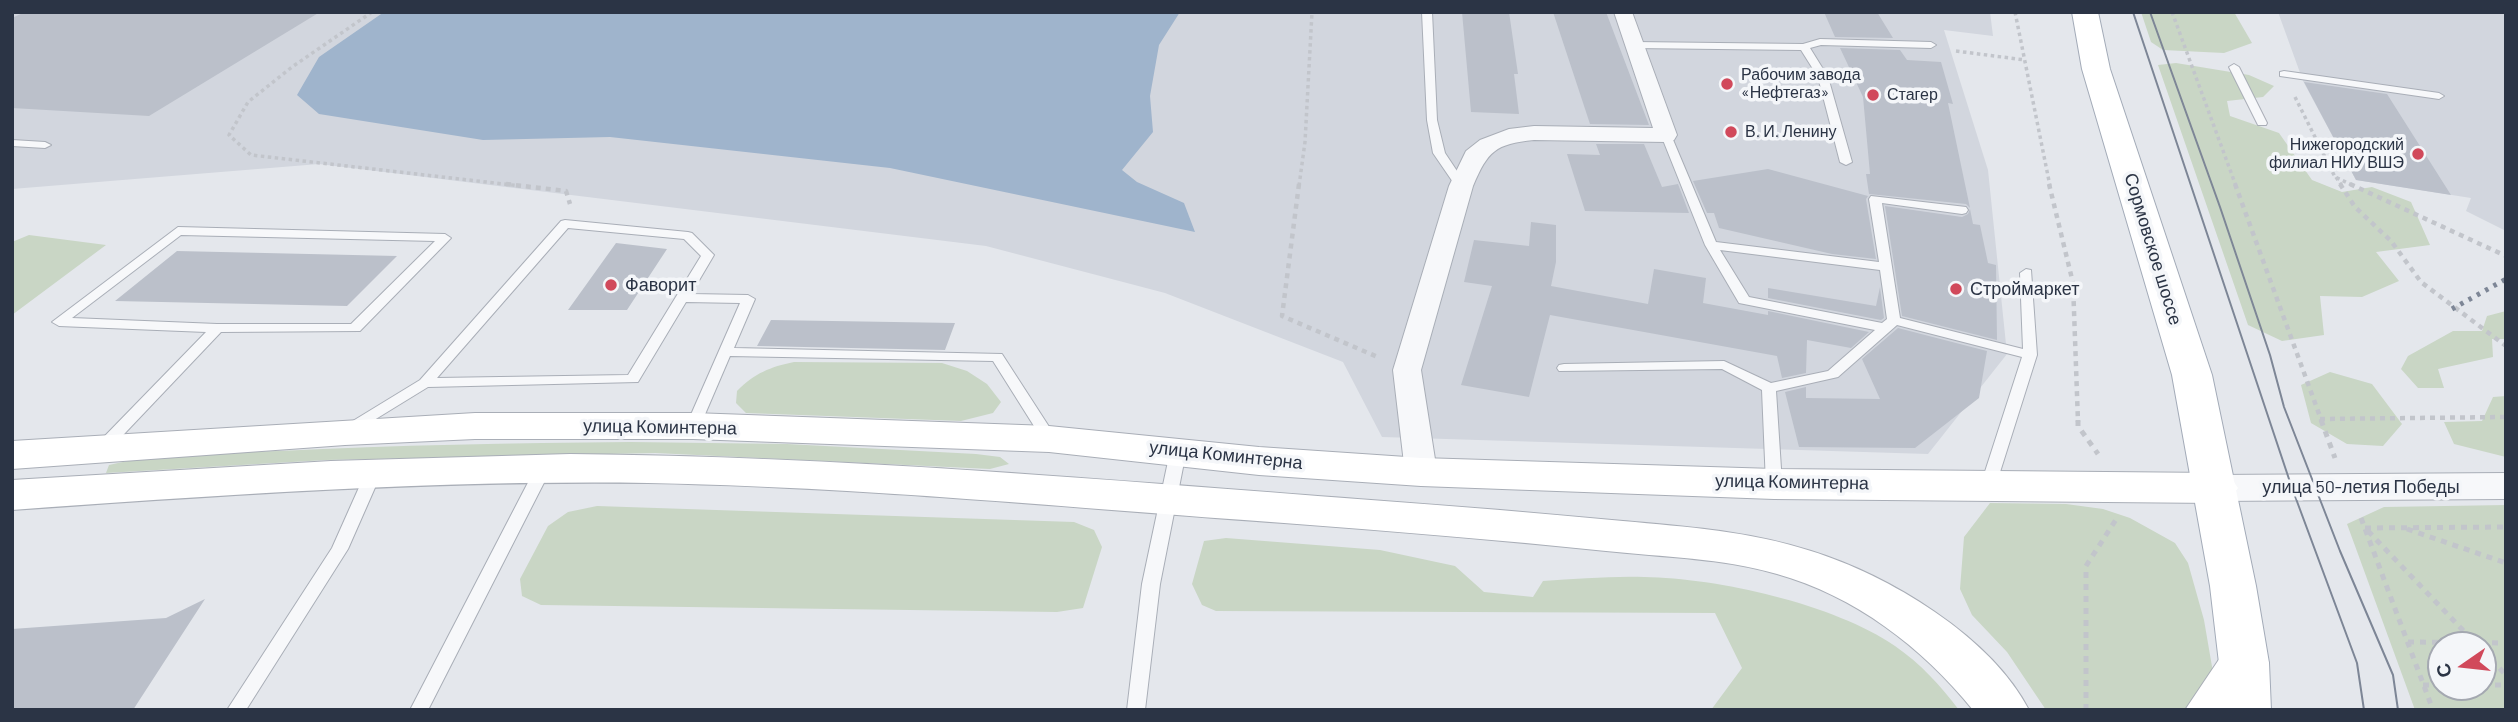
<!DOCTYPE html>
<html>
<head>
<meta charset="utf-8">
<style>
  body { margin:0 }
  #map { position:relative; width:2518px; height:722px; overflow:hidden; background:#e4e7ec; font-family:Barlow,sans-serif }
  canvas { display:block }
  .frame { position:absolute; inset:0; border:14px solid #2b3445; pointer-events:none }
  .north { position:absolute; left:2427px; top:631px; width:70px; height:70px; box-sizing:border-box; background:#f4f6f9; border:2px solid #a4a8b1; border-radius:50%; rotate:256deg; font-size:19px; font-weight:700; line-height:28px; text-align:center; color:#2b3445 }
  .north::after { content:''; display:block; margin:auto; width:24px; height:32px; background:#d1495b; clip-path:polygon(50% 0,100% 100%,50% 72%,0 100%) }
</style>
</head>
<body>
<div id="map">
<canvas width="2518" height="722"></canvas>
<div class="frame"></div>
<div class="north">С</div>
</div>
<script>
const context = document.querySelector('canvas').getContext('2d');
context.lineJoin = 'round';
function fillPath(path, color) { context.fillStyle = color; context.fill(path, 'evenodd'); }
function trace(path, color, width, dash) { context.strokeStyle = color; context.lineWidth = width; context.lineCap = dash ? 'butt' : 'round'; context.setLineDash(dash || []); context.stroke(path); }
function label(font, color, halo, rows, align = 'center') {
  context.font = font + ' Barlow,sans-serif'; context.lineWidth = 7; context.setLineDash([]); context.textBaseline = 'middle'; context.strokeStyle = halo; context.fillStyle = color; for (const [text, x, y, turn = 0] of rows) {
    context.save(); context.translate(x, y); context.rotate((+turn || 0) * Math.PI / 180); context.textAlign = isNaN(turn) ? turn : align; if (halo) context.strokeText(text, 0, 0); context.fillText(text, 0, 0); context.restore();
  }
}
fillPath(new Path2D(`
  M 12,12 L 1990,12 L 1993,36 L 1944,30 L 1988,170 L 2007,354 L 1928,454 L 1382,437 L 1343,362 L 1165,293 L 986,246 L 319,164 L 12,189 Z
  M 2278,12 L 2506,12 L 2506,231 L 2466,211 L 2471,198 L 2356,180 L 2303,81 Z`), '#d2d6de');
fillPath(new Path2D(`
  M 2141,12 L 2234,12 L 2252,43 L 2224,53 L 2163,50 L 2151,42 Z
  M 2176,63 L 2249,75 L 2274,86 L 2263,97 L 2227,101 L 2230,116 L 2279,133 L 2312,180 L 2342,192 L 2372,187 L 2411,202 L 2430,245 L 2376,252 L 2399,281 L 2362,297 L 2320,296 L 2324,335 L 2282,341 L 2248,325 L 2158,65 Z
  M 29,235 L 106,245 L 12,315 L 12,242 Z
  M 2506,311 L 2506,339 L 2492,339 L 2493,357 L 2438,369 L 2444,388 L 2418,388 L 2401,369 L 2408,356 L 2453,331 L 2482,331 L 2487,316 Z
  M 794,362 L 942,363 L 967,371 L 987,384 L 1001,402 L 993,413 L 961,421 L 746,413 L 736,403 L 737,391 C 755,373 770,367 794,362 Z
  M 2330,372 L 2372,384 L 2402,424 L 2383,446 L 2347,444 L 2311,423 L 2301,385 Z
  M 2506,396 L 2506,457 L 2454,444 L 2444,422 L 2482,421 L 2493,397 Z
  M 630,442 L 787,444 L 976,454 L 1000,457 L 1009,464 L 990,469 L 655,453 L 326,460 L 106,473 L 109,465 C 163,452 223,453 279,451 C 396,445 513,443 630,442 Z
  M 1990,503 L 2066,504 L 2103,509 L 2130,518 L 2175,543 L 2188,563 L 2204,620 L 2215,684 L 2205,710 L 2046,710 L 2007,652 L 1972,615 L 1960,589 L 1964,537 Z
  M 2506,505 L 2506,710 L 2415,710 L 2347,524 L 2384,507 ZM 2441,645 L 2483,645 L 2483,687 L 2441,687 Z
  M 597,506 L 1074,522 L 1094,530 L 1102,547 L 1083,608 L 1057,612 L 541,605 L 522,596 L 520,579 L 548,526 L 568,512 Z
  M 1226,538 L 1380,550 L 1455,566 L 1484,592 L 1533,597 L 1543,581 C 1576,579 1611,576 1644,577 C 1718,578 1834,604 1895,646 C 1921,664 1940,685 1959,710 L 1711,710 L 1742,668 L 1715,613 L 1216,611 L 1202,605 L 1192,584 L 1204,541 Z`), '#c9d6c5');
fillPath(new Path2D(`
  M 384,12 L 1180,12 L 1159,45 L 1150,96 L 1153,132 L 1122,170 L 1137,182 L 1184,203 L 1195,232 L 890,168 L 610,137 L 483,140 L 319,114 L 297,95 L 319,57 Z`), '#9fb4cc');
fillPath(new Path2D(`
  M 25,12 L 320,12 L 149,116 L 12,108 L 12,18 Z
  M 1462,12 L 1509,12 L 1518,74 L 1514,74 L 1519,114 L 1471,112 Z
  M 1553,12 L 1606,12 L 1649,125 L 1590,124 Z
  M 1824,12 L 1877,12 L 1893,38 L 1835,37 Z
  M 1840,48 L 1900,50 L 1907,60 L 1941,62 L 1953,104 L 1948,103 L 1970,208 L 1966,204 L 1869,194 L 1866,174 L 1870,174 L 1863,97 Z
  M 2304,82 L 2387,94 L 2451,195 L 2356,180 Z
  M 1596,144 L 1644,144 L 1662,187 L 1678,184 L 1689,213 L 1585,211 L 1567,154 L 1600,155 Z
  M 1768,169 L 1868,196 L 1866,199 L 1876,259 L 1832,254 L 1719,228 L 1714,213 L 1707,213 L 1693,181 Z
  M 1885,206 L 1962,217 L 1968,214 L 1970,209 L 1973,224 L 1980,225 L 1988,263 L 1996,265 L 1997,340 L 1902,316 Z
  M 1531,222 L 1556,225 L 1556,262 L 1551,286 L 1648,304 L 1654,269 L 1706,278 L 1703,303 L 1768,315 L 1768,311 L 1869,332 L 1851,348 L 1807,340 L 1806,373 L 1782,378 L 1777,356 L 1550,315 L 1529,397 L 1461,385 L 1492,286 L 1464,282 L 1474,240 L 1529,246 Z
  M 616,243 L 667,249 L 627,310 L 568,310 Z
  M 177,251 L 397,256 L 347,306 L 115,301 Z
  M 1880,287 L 1884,318 L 1881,320 L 1768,298 L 1768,288 L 1876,306 Z
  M 771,320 L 955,323 L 945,350 L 757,346 Z
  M 1898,328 L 1987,351 L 1979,398 L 1915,448 L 1799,447 L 1785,392 L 1806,387 L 1806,398 L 1880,399 L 1862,359 Z
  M 205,599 L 133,710 L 12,710 L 12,629 L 166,618 Z`), '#bbc0ca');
const service = new Path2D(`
  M 1422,12 L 1432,12 L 1437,120 L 1445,153 L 1467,186 L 1461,189 L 1457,188 L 1433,153 L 1427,120 Z
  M 1820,39 L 1931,42 L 1936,45 L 1931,48 L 1821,45 L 1810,48 L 1828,77 L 1852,162 L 1846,165 L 1840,162 L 1818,77 L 1801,50 L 1634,48 L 1629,45 L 1634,42 L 1803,44 Z
  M 2234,64 L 2239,67 L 2267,123 L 2266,125 L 2258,125 L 2229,67 Z
  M 2284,71 L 2439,93 L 2444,96 L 2439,99 L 2280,76 L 2280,72 Z
  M 1666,132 L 1671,135 L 1716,242 L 1879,262 L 1869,199 L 1871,196 L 1966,207 L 1968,210 L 1966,213 L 1962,214 L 1882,203 L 1900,318 L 2023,349 L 2020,273 L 2026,269 L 2031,270 L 2037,355 L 1995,488 L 1983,488 L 1981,484 L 2022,357 L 1897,325 L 1838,377 L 1776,391 L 1782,484 L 1780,488 L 1768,488 L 1766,484 L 1762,390 L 1722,369 L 1559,371 L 1557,368 L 1559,365 L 1564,364 L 1724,361 L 1771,383 L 1828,371 L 1875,330 L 1739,303 L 1705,245 L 1661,135 ZM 1720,250 L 1880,270 L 1887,319 L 1882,323 L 1749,297 Z
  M 12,140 L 45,142 L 51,145 L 45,148 L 12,146 Z
  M 565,220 L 688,232 L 692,233 L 714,255 L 691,294 L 748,295 L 755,299 L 734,348 L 1002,354 L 1057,439 L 1049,444 L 1044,442 L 993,361 L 730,356 L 700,426 L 693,431 L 688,429 L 686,426 L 740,303 L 686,302 L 638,382 L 428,387 L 353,433 L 343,433 L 341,430 L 343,427 L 420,380 L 561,221 ZM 568,228 L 684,239 L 701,256 L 628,375 L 437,378 Z
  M 178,227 L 445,234 L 451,238 L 360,331 L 221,332 L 107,452 L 97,452 L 94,448 L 97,444 L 206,332 L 59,326 L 52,322 ZM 181,235 L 435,241 L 351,324 L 217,324 L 72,318 Z
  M 1178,447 L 1186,452 L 1160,584 L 1145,710 L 1127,710 L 1142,584 L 1170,452 Z
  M 543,464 L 548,465 L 551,469 L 428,710 L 410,710 L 535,469 L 538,465 Z
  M 373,469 L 378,470 L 381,474 L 348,549 L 246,710 L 227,710 L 332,548 L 365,474 L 368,470 Z`);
const minor = new Path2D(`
  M 1614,12 L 1632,12 L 1677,135 L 1674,140 L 1666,142 L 1534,140 C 1495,144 1488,151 1473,186 L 1421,370 L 1437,472 L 1432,479 L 1421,482 L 1410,479 L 1405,472 L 1393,370 L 1449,186 L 1466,151 L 1480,140 L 1509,129 L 1534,126 L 1653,128 Z`);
const tertiary = new Path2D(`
  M 2506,473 L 2506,499 L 2216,501 L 2202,497 L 2196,488 L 2202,479 L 2216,475 Z`);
const secondary = new Path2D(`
  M 475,413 L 693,413 L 1049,426 L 1259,447 L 1421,458 L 1774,469 L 2216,473 L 2231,478 L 2238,488 L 2231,498 L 2216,503 L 1774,499 L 1421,486 L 1259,475 L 1049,452 L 693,439 L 475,439 L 345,445 L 12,469 L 12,441 Z
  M 570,454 C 838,456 1105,480 1371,500 C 1455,506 1539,513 1623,521 C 1687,527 1750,531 1811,551 C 1888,575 1991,636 2029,710 L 1973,710 C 1922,647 1855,596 1777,574 C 1722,558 1663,557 1606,551 C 1499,540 1392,531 1284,523 C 1072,508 861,487 648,483 C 436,480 224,495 12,510 L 12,480 L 331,461 Z
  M 2244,644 L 2262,649 L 2269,663 L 2239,710 L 2185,710 L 2226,649 Z`);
const primary = new Path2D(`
  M 2072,12 L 2098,12 L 2110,69 L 2212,375 L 2256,586 L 2269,663 L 2271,710 L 2219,710 L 2219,663 L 2210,586 L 2172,375 L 2082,69 Z`);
trace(service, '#a9aeb7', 2);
trace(minor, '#a9aeb7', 2);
trace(tertiary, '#a9aeb7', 2);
trace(secondary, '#a9aeb7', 2);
trace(primary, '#a3abb8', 2);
trace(new Path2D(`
  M 372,12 L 292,67 L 248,102 L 229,135 L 251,155 L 521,186
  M 2015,12 L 2050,186
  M 2172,12 L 2236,186
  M 1956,51 L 2025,60
  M 2295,97 L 2335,177 L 2354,186
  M 2336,177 L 2342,186
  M 1299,186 L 1305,142 L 1312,12`), '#c2c5cb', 3.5, [3.5, 3.5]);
trace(new Path2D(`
  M 506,184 L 566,191 L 570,204
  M 1299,184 L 1282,316 L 1380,358
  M 2049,184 L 2073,283 L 2078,422
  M 2235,184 L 2322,422
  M 2340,184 L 2355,207 L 2391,241 L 2421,282 L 2506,346
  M 2350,184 L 2506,256
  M 2320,419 L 2506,417`), '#c2c5cb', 4.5, [5, 5]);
trace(new Path2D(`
  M 2078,420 L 2078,426 L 2098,454
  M 2321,420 L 2335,458
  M 2361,518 L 2433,710
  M 2365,528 L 2506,527
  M 2407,529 L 2506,563
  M 2368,531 L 2477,645
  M 2408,642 L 2506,643
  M 2483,651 L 2506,675
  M 2423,685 L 2441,685
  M 2483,685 L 2506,685
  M 2086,710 L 2086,566 L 2117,518`), '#c2c5cb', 5, [6, 6]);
fillPath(service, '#f7f8fa');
fillPath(minor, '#f7f8fa');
fillPath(tertiary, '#f7f8fa');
fillPath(secondary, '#fff');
fillPath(primary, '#fff');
trace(new Path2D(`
  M 2133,12 L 2292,488 L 2357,663 L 2364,710
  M 2150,12 L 2220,207 L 2270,355 L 2284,407 L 2340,551 L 2393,675 L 2398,710`), '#7d8696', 2);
trace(new Path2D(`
  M 2452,309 L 2506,279`), '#7d8696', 5, [3.5, 6]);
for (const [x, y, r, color] of [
  [1727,84,7,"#d1495b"],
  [1873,95,7,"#d1495b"],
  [1731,132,7,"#d1495b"],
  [2418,154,7,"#d1495b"],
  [611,285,7,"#d1495b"],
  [1956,289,7,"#d1495b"]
]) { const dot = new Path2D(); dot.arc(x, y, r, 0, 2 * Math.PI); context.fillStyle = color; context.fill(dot); trace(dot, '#f4f6f9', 2.5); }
label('16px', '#2b3445', '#f4f6f9', [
  ["Рабочим завода",1741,75],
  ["«Нефтегаз»",1741,93],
  ["Стагер",1887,95],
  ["В. И. Ленину",1745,132],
  ["Нижегородский",2404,145,"right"],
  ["филиал НИУ ВШЭ",2404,163,"right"]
], 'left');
label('18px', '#2b3445', '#f4f6f9', [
  ["Сормовское шоссе",2153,249,73],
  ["улица Коминтерна",660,427,1],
  ["улица Коминтерна",1226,455,6],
  ["улица Коминтерна",1792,482,1],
  ["улица 50-летия Победы",2361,487]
]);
label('18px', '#2b3445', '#f4f6f9', [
  ["Фаворит",625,285],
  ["Строймаркет",1970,289]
], 'left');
</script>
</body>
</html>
